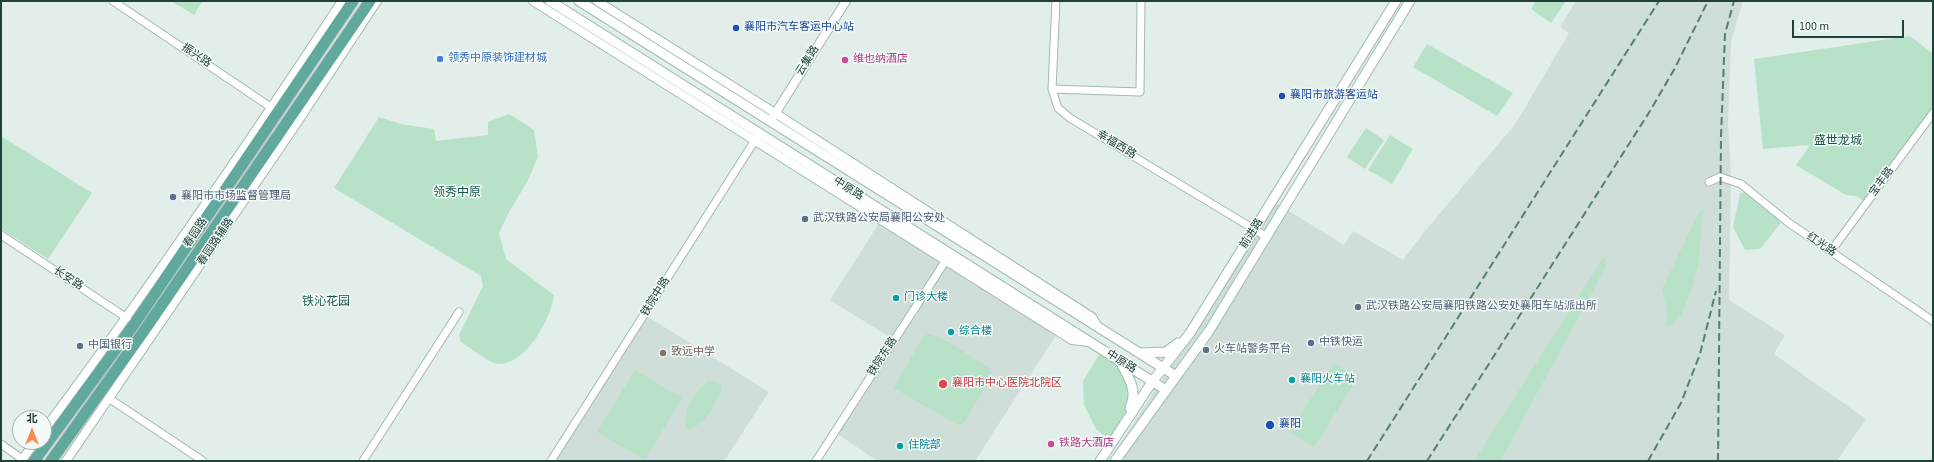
<!DOCTYPE html>
<html>
<head>
<meta charset="utf-8">
<style>
  body { margin:0 }
  #map { position:relative; width:1934px; height:462px; overflow:hidden; background:#e2eeea; font-family:"Source Sans 3","Noto Sans SC",sans-serif }
  canvas { display:block }
  .frame { position:absolute; inset:0; border:2px solid #20423b; pointer-events:none }
  .north { position:absolute; left:12px; top:410px; width:40px; height:40px; box-sizing:border-box; background:#f3faf7; border:1px solid #9fb0ac; border-radius:50%; rotate:0deg; font-size:11px; font-weight:700; line-height:16px; text-align:center; color:#20423b }
  .north::after { content:''; display:block; margin:auto; width:14px; height:18px; background:#ff8a4f; clip-path:polygon(50% 0,100% 100%,50% 72%,0 100%) }
  .scale { position:absolute; left:1792px; top:20px; width:112px; height:18px; box-sizing:border-box; border:2px solid #20423b; border-top:0; padding-left:5px; font-size:12px; line-height:14px; white-space:nowrap; color:#20423b; -webkit-text-stroke:3px #f3faf7; paint-order:stroke }
</style>
</head>
<body>
<div id="map">
<canvas width="1934" height="462"></canvas>
<div class="frame"></div>
<div class="north">北</div>
<div class="scale">100 m</div>
</div>
<script>
const context = document.querySelector('canvas').getContext('2d');
context.lineJoin = 'round';
function fillPath(path, color) { context.fillStyle = color; context.fill(path, 'evenodd'); }
function trace(path, color, width, dash) { context.strokeStyle = color; context.lineWidth = width; context.lineCap = dash ? 'butt' : 'round'; context.setLineDash(dash || []); context.stroke(path); }
function label(font, color, halo, rows, align = 'center') {
  context.font = font + ' "Source Sans 3","Noto Sans SC",sans-serif'; context.lineWidth = 3; context.setLineDash([]); context.textBaseline = 'middle'; context.strokeStyle = halo; context.fillStyle = color; for (const [text, x, y, turn = 0] of rows) {
    context.save(); context.translate(x, y); context.rotate((+turn || 0) * Math.PI / 180); context.textAlign = isNaN(turn) ? turn : align; if (halo) context.strokeText(text, 0, 0); context.fillText(text, 0, 0); context.restore();
  }
}
fillPath(new Path2D(`
  M 1576,1 L 1743,1 L 1731,41 L 1728,123 L 1731,175 L 1729,300 L 1785,335 L 1774,354 L 1866,419 L 1837,461 L 1115,461 L 1111,458 L 1276,203 L 1344,245 L 1353,231 L 1403,260 L 1421,236 L 1516,123 L 1569,33 L 1560,27 Z
  M 879,223 L 1056,335 L 975,461 L 877,461 L 832,430 L 891,338 L 830,300 Z
  M 645,315 L 769,392 L 724,461 L 551,461 Z`), '#d0ded9');
fillPath(new Path2D(`
  M 171,1 L 202,1 L 194,15 Z
  M 1536,1 L 1566,1 L 1551,23 L 1531,9 Z
  M 1910,36 L 1933,54 L 1933,113 L 1867,203 L 1856,196 L 1846,195 L 1796,165 L 1810,145 L 1763,149 L 1754,59 Z
  M 1427,44 L 1513,93 L 1497,116 L 1413,67 Z
  M 509,114 L 534,130 L 538,157 L 527,182 L 508,214 L 499,233 L 506,259 L 554,295 C 551,319 526,365 498,364 C 491,364 469,347 461,342 L 459,335 L 483,286 L 481,276 L 334,188 L 379,117 L 401,124 L 434,129 L 436,141 L 488,135 L 488,122 Z
  M 1366,128 L 1384,140 L 1365,169 L 1347,157 Z
  M 1390,135 L 1413,149 L 1392,184 L 1368,170 Z
  M 1,136 L 92,193 L 48,259 L 1,229 Z
  M 1745,192 L 1780,218 L 1780,224 L 1760,249 L 1745,250 L 1733,227 L 1740,193 Z
  M 1703,210 L 1699,260 L 1693,285 L 1681,315 L 1670,327 L 1665,325 L 1668,313 L 1662,289 L 1699,212 Z
  M 1603,258 L 1606,258 L 1606,267 L 1500,461 L 1474,461 Z
  M 928,334 C 947,338 972,358 989,368 L 991,378 L 965,421 L 960,425 L 956,424 L 894,388 L 922,338 Z
  M 1102,350 L 1120,362 L 1134,400 L 1112,442 L 1096,429 L 1084,405 L 1083,381 Z
  M 1334,363 L 1357,379 L 1314,447 L 1289,432 Z
  M 635,370 L 682,398 L 645,460 L 597,432 Z
  M 709,380 L 720,383 L 722,387 C 715,405 707,424 687,430 C 682,408 693,394 709,380 Z`), '#b8e2c7');
const minor = new Path2D(`
  M 113,1 L 275,110
  M 1056,1 L 1052,89 L 1058,108 L 1070,118 L 1267,237
  M 1052,89 L 1140,92 L 1141,1
  M 1709,182 L 1720,177 L 1741,184 L 1789,223 L 1933,321
  M 1,235 L 127,318
  M 1831,251 L 1933,113
  M 110,399 L 203,461
  M 1,444 L 22,459
  M 363,461 L 459,312
  M 551,461 L 757,137
  M 816,461 L 948,257`);
const tertiary = new Path2D(`
  M 533,1 L 1072,340 L 1089,342
  M 597,1 L 775,113 L 1092,317 L 1098,327
  M 773,117 L 846,1
  M 44,430 C 148,290 246,147 342,1
  M 21,461 L 35,442
  M 66,461 L 297,123 L 377,1`);
const secondary = new Path2D(`
  M 550,1 L 1166,390
  M 579,1 L 1176,376
  M 1139,353 L 1166,352 L 1178,343
  M 1121,363 C 1129,378 1138,391 1130,408
  M 1100,461 L 1152,382 L 1190,333 L 1396,1
  M 1115,461 L 1209,331 L 1410,1`);
const primary = new Path2D(`
  M 34,461 L 135,323 L 353,1
  M 51,461 L 144,331 L 370,1`);
trace(minor, '#a4b7b2', 9);
trace(tertiary, '#a4b7b2', 10);
trace(secondary, '#9fbbb4', 11);
trace(primary, '#c1cac8', 13);
trace(minor, '#fff', 7);
trace(tertiary, '#fff', 8);
trace(secondary, '#fff', 9);
trace(primary, '#61a99d', 11);
trace(new Path2D(`
  M 1367,461 L 1659,1
  M 1427,461 L 1650,111 L 1675,68 L 1708,1
  M 1648,461 L 1681,403 L 1700,354 L 1716,291
  M 1718,461 L 1721,136 L 1725,34 L 1734,1`), '#5a7d77', 2, [8, 4]);
for (const [x, y, r, color] of [
  [736,28,4,"#1a4fb4"],
  [440,59,4,"#3f7fe0"],
  [845,60,4,"#d1479c"],
  [1282,96,4,"#1a4fb4"],
  [173,197,4,"#5c6f8a"],
  [805,219,4,"#5c6f8a"],
  [896,298,4,"#0f9aa8"],
  [1358,307,4,"#5c6f8a"],
  [951,332,4,"#0f9aa8"],
  [1311,343,4,"#5c6f8a"],
  [80,346,4,"#5c6f8a"],
  [1206,350,4,"#5c6f8a"],
  [663,353,4,"#8d6e63"],
  [1292,380,4,"#0f9aa8"],
  [943,384,5,"#e0444e"],
  [1270,425,5,"#1a4fb4"],
  [1051,444,4,"#d1479c"],
  [900,446,4,"#0f9aa8"]
]) { const dot = new Path2D(); dot.arc(x, y, r, 0, 2 * Math.PI); context.fillStyle = color; context.fill(dot); trace(dot, '#f3faf7', 1.5); }
label('11px', '#164399', '#f3faf7', [
  ["襄阳市汽车客运中心站",744,28],
  ["襄阳市旅游客运站",1290,96],
  ["襄阳",1279,425]
], 'left');
label('11px', '#20423b', '#f3faf7', [
  ["振兴路",196,56,34],
  ["云集路",808,61,-58],
  ["幸福西路",1116,145,31],
  ["宝丰路",1882,182,-54],
  ["中原路",848,189,32],
  ["春园路",196,233,-56],
  ["前进路",1252,234,-58],
  ["春园路辅路",216,242,-56],
  ["红光路",1821,245,34],
  ["长安路",68,279,33],
  ["铁院中路",656,297,-58],
  ["铁院东路",883,357,-57],
  ["中原路",1121,362,32]
]);
label('11px', '#366cbe', '#f3faf7', [
  ["领秀中原装饰建材城",448,59]
], 'left');
label('11px', '#b23c85', '#f3faf7', [
  ["维也纳酒店",853,60],
  ["铁路大酒店",1059,444]
], 'left');
label('11px', '#4e5e75', '#f3faf7', [
  ["襄阳市市场监督管理局",181,197],
  ["武汉铁路公安局襄阳公安处",813,219],
  ["武汉铁路公安局襄阳铁路公安处襄阳车站派出所",1366,307],
  ["中铁快运",1319,343],
  ["中国银行",88,346],
  ["火车站警务平台",1214,350]
], 'left');
label('11px', '#0d838f', '#f3faf7', [
  ["门诊大楼",904,298],
  ["综合楼",959,332],
  ["襄阳火车站",1300,380],
  ["住院部",908,446]
], 'left');
label('11px', '#785e54', '#f3faf7', [
  ["致远中学",671,353]
], 'left');
label('11px', '#be3a42', '#f3faf7', [
  ["襄阳市中心医院北院区",952,384]
], 'left');
label('12px', '#19564d', '#f3faf7', [
  ["盛世龙城",1838,141],
  ["领秀中原",457,193],
  ["铁沁花园",326,302]
]);
</script>
</body>
</html>
